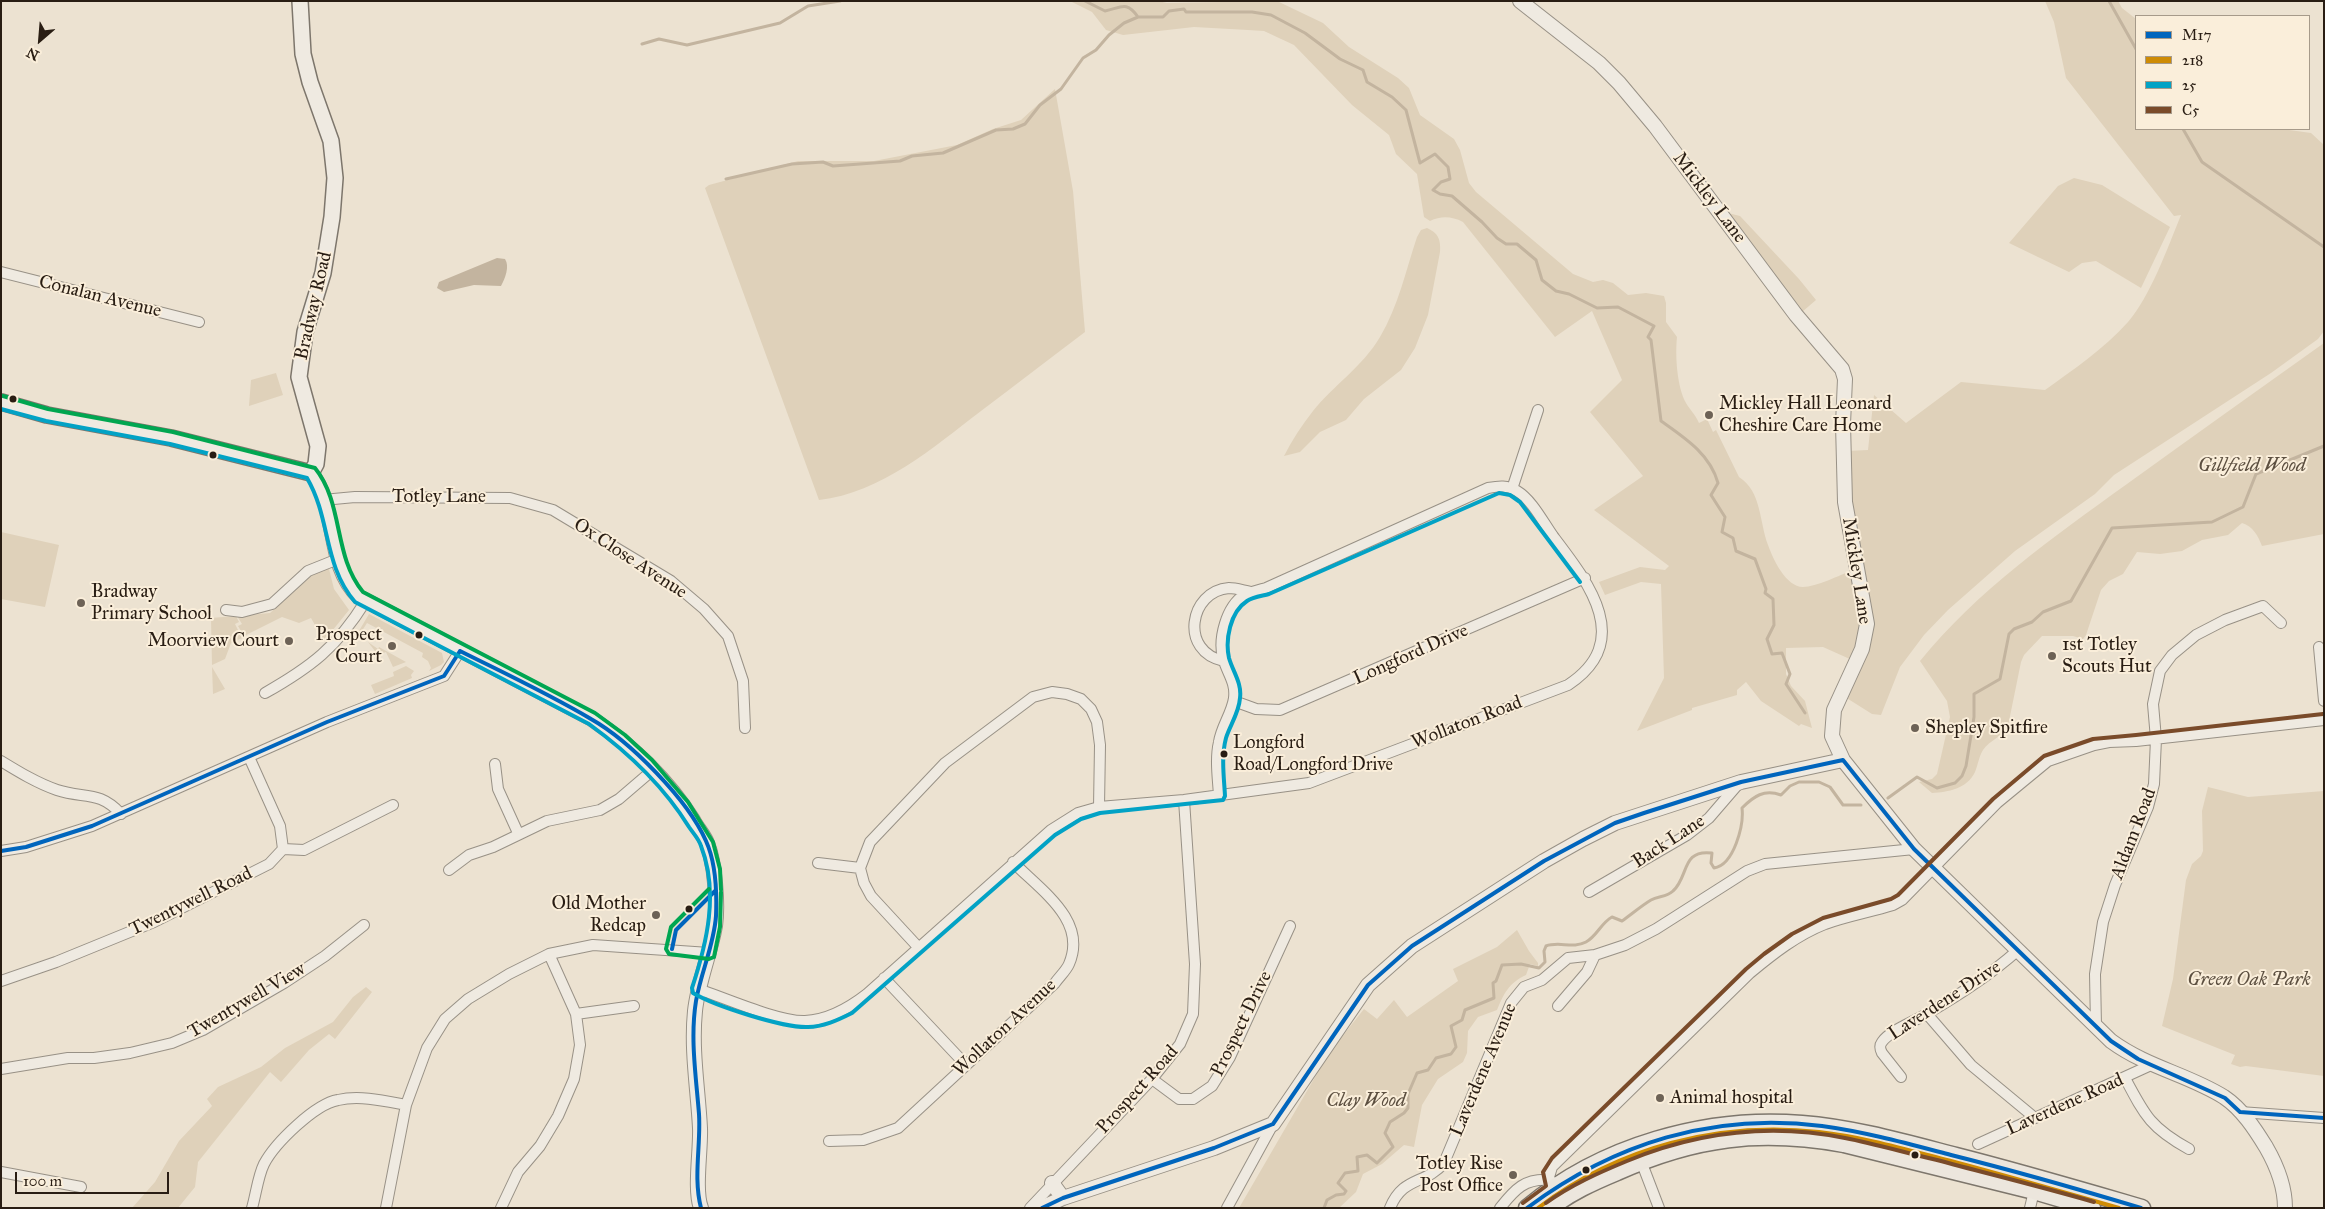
<!DOCTYPE html>
<html>
<head>
<meta charset="utf-8">
<style>
  body { margin:0 }
  #map { position:relative; width:2325px; height:1209px; overflow:hidden; background:#ece2d1; font-family:"IM FELL Great Primer",serif }
  canvas { display:block }
  .frame { position:absolute; inset:0; border:2px solid #291d13; pointer-events:none }
  .legend { position:absolute; left:2135px; top:15px; width:175px; height:115px; box-sizing:border-box; background:#faeeda; border:1px solid #a69a8a; margin:0; padding:6px 9px; list-style:none; font-size:15px; color:#291d13 }
  .legend li { display:flex; align-items:center; gap:10px; height:25px }
  .legend b { width:25px; border:1px solid #a69a8a }
  .north { position:absolute; left:15px; top:15px; width:50px; height:50px; -webkit-text-stroke:4px #faeeda; paint-order:stroke; rotate:207deg; font-size:14px; font-weight:700; line-height:20px; text-align:center; color:#291d13 }
  .north::after { content:''; display:block; margin:auto; width:18px; height:22px; background:#291d13; clip-path:polygon(50% 0,100% 100%,50% 72%,0 100%) }
  .scale { position:absolute; left:15px; top:1172px; width:154px; height:22px; box-sizing:border-box; border:2px solid #291d13; border-top:0; padding-left:6px; font-size:15px; line-height:18px; white-space:nowrap; color:#291d13; -webkit-text-stroke:4px #faeeda; paint-order:stroke }
</style>
</head>
<body>
<div id="map">
<canvas width="2325" height="1209"></canvas>
<div class="frame"></div>
<ul class="legend">
<li><b style="height:6px;background:#0065bd"></b>M17</li>
<li><b style="height:6px;background:#ce8b04"></b>218</li>
<li><b style="height:6px;background:#02a2c5"></b>25</li>
<li><b style="height:6px;background:#7a4b2a"></b>C5</li>
</ul>
<div class="north">N</div>
<div class="scale">100 m</div>
</div>
<script>
const context = document.querySelector('canvas').getContext('2d');
context.lineJoin = 'round';
function fillPath(path, color) { context.fillStyle = color; context.fill(path, 'evenodd'); }
function trace(path, color, width, dash) { context.strokeStyle = color; context.lineWidth = width; context.lineCap = dash ? 'butt' : 'round'; context.setLineDash(dash || []); context.stroke(path); }
function label(font, color, halo, rows, align = 'center') {
  context.font = font + ' "IM FELL Great Primer",serif'; context.lineWidth = 4; context.setLineDash([]); context.textBaseline = 'middle'; context.strokeStyle = halo; context.fillStyle = color; for (const [text, x, y, turn = 0] of rows) {
    context.save(); context.translate(x, y); context.rotate((+turn || 0) * Math.PI / 180); context.textAlign = isNaN(turn) ? turn : align; if (halo) context.strokeText(text, 0, 0); context.fillText(text, 0, 0); context.restore();
  }
}
fillPath(new Path2D(`
  M 1070,1 L 1158,1 L 1167,3 L 1277,1 L 1323,23 L 1349,47 L 1398,78 L 1409,88 L 1420,115 L 1454,139 L 1460,150 L 1469,183 L 1476,192 L 1573,274 L 1593,282 L 1603,280 L 1613,283 L 1628,295 L 1646,293 L 1664,296 L 1666,303 L 1666,322 L 1677,337 C 1675,355 1677,387 1686,403 C 1690,410 1695,414 1699,423 L 1707,419 L 1713,432 L 1716,430 L 1739,477 C 1762,492 1759,521 1768,545 C 1773,559 1786,587 1803,587 C 1816,587 1840,575 1853,570 L 1862,627 L 1852,660 L 1823,647 L 1786,648 L 1786,674 L 1791,686 L 1805,701 L 1812,728 L 1801,724 L 1799,726 L 1761,701 L 1746,682 L 1737,690 L 1737,695 L 1692,708 L 1692,710 L 1637,731 L 1664,678 L 1661,584 L 1641,582 L 1605,595 L 1599,582 L 1640,567 L 1665,570 L 1669,566 L 1594,510 L 1643,476 L 1590,412 L 1622,380 L 1592,311 L 1555,337 L 1463,222 C 1451,216 1441,216 1430,221 L 1424,217 L 1417,174 L 1396,154 L 1389,135 L 1352,105 L 1294,45 L 1264,31 L 1248,30 L 1194,27 L 1123,35 L 1106,30 L 1092,12 Z
  M 2045,1 L 2118,1 L 2122,8 L 2136,19 L 2136,129 L 2282,129 L 2311,133 L 2324,145 L 2324,331 L 2318,339 L 2271,373 L 2114,475 L 2095,494 L 2015,551 L 1948,610 L 1924,635 L 1900,667 L 1881,715 L 1872,714 L 1845,697 C 1856,674 1873,650 1873,624 L 1851,511 L 1847,451 L 1868,450 L 1874,395 L 1906,423 L 1961,382 L 2045,390 C 2074,369 2104,349 2128,322 C 2150,297 2168,247 2181,215 L 2174,216 L 2066,78 L 2054,22 Z
  M 1055,89 L 1073,191 L 1085,332 C 1050,358 1016,385 981,411 C 934,447 881,493 819,500 L 705,188 L 709,185 L 798,161 L 874,161 L 957,145 L 993,129 L 1021,120 Z
  M 2074,178 L 2102,185 L 2170,227 L 2141,288 L 2096,261 L 2082,263 L 2069,272 L 2009,243 L 2058,186 Z
  M 1728,213 L 1740,216 L 1799,279 L 1816,300 L 1802,312 Z
  M 1427,228 C 1438,233 1441,239 1440,252 L 1428,315 L 1415,348 L 1401,370 L 1364,399 L 1346,420 L 1320,432 L 1300,452 L 1284,456 C 1292,440 1302,425 1313,411 C 1334,385 1363,366 1380,337 C 1398,307 1406,270 1417,237 L 1421,230 Z
  M 2324,343 L 2324,534 L 2262,546 C 2258,536 2253,526 2242,523 L 2228,535 L 2202,540 L 2182,551 L 2160,554 L 2137,552 L 2123,574 L 2109,581 L 2101,590 L 2086,635 L 2083,639 L 2073,636 L 2042,636 L 2024,655 L 2021,662 L 2008,726 C 2002,737 1990,740 1983,750 C 1979,756 1978,765 1975,772 C 1967,789 1948,792 1932,793 L 1919,782 L 1932,779 L 1937,774 L 1950,717 L 1947,701 L 1920,661 C 1978,590 2052,538 2127,484 C 2192,437 2258,390 2324,343 Z
  M 276,373 L 283,395 L 249,406 L 251,380 Z
  M 1,532 L 59,545 L 45,607 L 1,599 Z
  M 326,569 L 329,569 L 334,589 L 349,610 L 324,641 L 311,618 L 299,623 L 282,617 L 244,636 L 238,626 L 242,624 L 237,616 L 270,613 L 308,578 L 319,570 Z
  M 369,614 L 442,653 L 444,662 L 441,665 L 429,671 L 431,668 L 428,661 L 422,657 L 423,653 L 367,623 L 358,637 L 356,636 Z
  M 236,616 L 239,622 L 235,624 L 242,638 L 231,643 L 225,659 L 212,665 L 211,618 Z
  M 368,642 L 378,649 L 379,647 L 406,662 L 393,667 L 386,652 L 378,655 Z
  M 406,666 L 414,671 L 411,675 L 412,678 L 375,694 L 371,685 L 394,676 L 393,672 Z
  M 212,667 L 225,689 L 213,694 Z
  M 2208,787 L 2248,797 L 2324,791 L 2324,1076 L 2246,1066 L 2240,1067 L 2231,1064 L 2235,1055 L 2162,1026 L 2173,979 L 2186,880 L 2192,864 L 2201,856 L 2203,851 L 2202,811 Z
  M 1517,930 L 1529,951 L 1538,963 L 1538,966 L 1530,964 L 1526,975 C 1509,983 1504,993 1497,1010 L 1478,1017 L 1468,1031 L 1467,1053 L 1463,1062 L 1438,1079 L 1422,1105 L 1414,1147 L 1404,1145 L 1382,1164 L 1363,1174 L 1356,1192 L 1339,1208 L 1239,1208 L 1329,1053 L 1364,1009 L 1377,1019 L 1394,1000 L 1407,1017 L 1458,981 L 1453,969 L 1497,947 Z
  M 366,987 L 372,992 L 335,1039 L 329,1034 L 309,1050 L 281,1082 L 270,1072 L 198,1162 L 195,1187 L 178,1208 L 132,1208 L 155,1182 L 179,1141 L 212,1106 L 207,1099 L 218,1087 L 261,1067 L 285,1048 L 333,1022 L 353,997 Z`), '#dfd1ba');
fillPath(new Path2D(`
  M 497,258 L 505,259 C 510,266 505,279 501,286 L 474,285 L 444,292 L 437,288 L 439,282 Z`), '#c3b49f');
trace(new Path2D(`
  M 1085,1 L 1105,11 C 1121,8 1126,0 1138,17
  M 2109,1 L 2136,49
  M 642,44 L 659,39 L 687,45 L 780,23 L 808,6 L 840,1
  M 2183,129 L 2202,162 L 2324,247
  M 726,179 L 792,164 L 823,162 L 833,166 L 900,161 L 912,156 L 943,153 L 996,130 L 1013,129 L 1025,124 L 1040,105 L 1061,89 L 1083,58 L 1096,50 L 1109,35 L 1124,23 L 1138,17 L 1163,17 L 1169,11 L 1184,9 L 1186,12 L 1252,12 L 1271,15 L 1305,33 L 1340,59 L 1363,70 L 1367,82 L 1392,97 L 1406,110 L 1420,163 L 1435,154 L 1448,167 L 1450,179 L 1441,182 L 1433,190 L 1440,194 L 1452,196 L 1482,222 L 1497,238 L 1506,244 L 1517,244 L 1536,260 L 1542,280 L 1556,291 L 1569,294 L 1597,308 L 1618,307 L 1654,326 L 1648,337 L 1651,340 L 1661,421 C 1685,438 1710,454 1718,483 L 1711,495 L 1725,517 L 1722,532 L 1733,538 L 1736,551 L 1755,559 L 1766,589 L 1765,593 L 1773,599 L 1774,625 L 1767,639 L 1772,654 L 1782,653 L 1790,674 L 1786,684 L 1805,713
  M 1888,798 L 1917,777 L 1937,788 L 1955,783 L 1962,776 L 1966,766 L 1974,717 L 1974,694 L 2000,679 L 2009,634 L 2014,629 L 2032,622 L 2043,612 L 2071,601 L 2112,528 L 2212,522 L 2243,507 L 2256,474 L 2324,446
  M 1324,1208 L 1327,1200 L 1336,1195 L 1344,1194 L 1346,1191 L 1338,1183 L 1345,1173 L 1358,1171 L 1357,1157 L 1367,1155 L 1377,1163 L 1393,1147 L 1385,1133 L 1390,1122 L 1404,1113 L 1408,1108 L 1408,1094 L 1417,1073 L 1428,1070 L 1436,1058 L 1451,1054 L 1456,1047 L 1451,1026 L 1462,1020 L 1465,1010 L 1494,998 L 1493,983 L 1496,981 L 1502,965 L 1521,964 L 1539,968 L 1545,962 L 1544,951 L 1546,946 C 1559,941 1573,949 1586,942 C 1597,936 1601,923 1612,917 L 1622,921 C 1632,914 1641,906 1651,900 C 1658,896 1667,897 1673,891 C 1689,877 1681,849 1712,853 L 1711,863 L 1714,868 C 1734,865 1744,825 1742,808 C 1754,796 1764,789 1781,795 L 1790,786 L 1799,782 L 1819,782 L 1830,787 L 1843,805 L 1861,805`), '#c3b49f', 3);
const minor = new Path2D(`
  M 1,272 L 199,322
  M 1512,489 L 1538,410
  M 323,500 L 355,497 L 510,498 L 553,510 L 671,581 L 704,609 L 728,636 L 743,681 L 745,728
  M 226,610 L 242,612 L 272,604 L 308,571 L 338,559
  M 2319,647 L 2324,701
  M 1224,661 C 1179,652 1189,591 1229,588 C 1236,588 1245,591 1252,592
  M 265,693 C 311,667 337,647 365,602
  M 1234,701 L 1256,709 L 1280,710 L 1585,578
  M 1,761 C 19,772 37,783 57,790 C 84,799 99,790 121,814
  M 495,764 L 498,789 L 518,833
  M 283,849 L 304,850 L 393,805
  M 1,851 L 26,847 L 92,826 L 327,722 L 444,676 L 460,651
  M 818,863 L 860,868
  M 449,870 L 469,855 L 493,847 L 547,821 L 600,810 L 619,799 L 654,769
  M 1589,892 L 1687,835 L 1709,818 L 1740,782
  M 919,948 L 871,896 L 864,883 L 860,868 L 870,842 L 945,763 L 1033,697 L 1052,692 L 1067,694 L 1081,699 L 1091,709 L 1097,722 L 1100,745 L 1099,807
  M 884,978 L 965,1064
  M 1,981 L 56,962 L 154,922 L 269,864 L 283,849 L 280,826 L 249,757
  M 698,989 C 725,998 779,1022 805,1021 C 829,1020 849,1008 867,994 L 1051,830 L 1078,813 L 1099,807 L 1184,800 L 1309,783 L 1568,685 C 1635,641 1588,582 1553,536 C 1543,522 1532,500 1517,491 C 1507,485 1499,486 1488,488 L 1266,588 C 1259,590 1251,592 1244,595 C 1226,607 1218,639 1223,658 C 1227,673 1236,682 1234,698 C 1232,713 1221,727 1219,742 C 1215,759 1218,778 1219,796
  M 1558,1006 L 1587,972 L 1595,955
  M 576,1014 L 634,1006
  M 1927,1014 L 1971,1065 L 2035,1118
  M 2096,1026 L 2095,974 L 2103,922 L 2115,885 L 2148,807 L 2154,784 L 2156,739 L 2153,704 L 2160,671 L 2172,655 L 2196,635 L 2225,620 L 2263,606 L 2281,623
  M 1,1069 L 68,1058 L 94,1058 L 130,1053 L 172,1043 L 203,1030 L 284,983 L 325,956 L 364,925
  M 1901,1077 L 1882,1053 C 1880,1049 1879,1046 1882,1042 C 1890,1030 1916,1021 1928,1013 C 1959,995 1990,975 2017,951
  M 2125,1078 C 2145,1116 2151,1128 2189,1149
  M 1152,1079 L 1179,1099 L 1193,1099 L 1212,1086 L 1230,1057 L 1290,926
  M 2240,1112 L 2324,1118
  M 829,1141 L 863,1140 L 898,1128 L 1055,983 C 1059,977 1066,971 1069,964 C 1088,920 1040,890 1013,862
  M 1978,1144 L 2151,1065
  M 1641,1161 L 1659,1208
  M 1,1172 L 81,1187
  M 1555,1191 L 1549,1177 L 1552,1167 L 1750,973 C 1773,954 1797,935 1825,924 C 1847,916 1870,912 1893,905 L 1902,900 L 1997,803 L 2048,761 L 2094,745 L 2109,742 L 2136,741 L 2324,720
  M 252,1208 C 256,1194 258,1176 264,1164 C 275,1143 315,1104 338,1100 C 360,1095 385,1101 406,1105
  M 386,1208 L 406,1105 L 427,1048 L 445,1019 L 468,999 L 509,974 L 549,954 L 593,945 L 709,953
  M 501,1208 L 518,1172 L 540,1146 L 558,1116 L 574,1079 L 580,1045 L 576,1014 L 549,954
  M 1030,1208 L 1152,1079 L 1180,1044 L 1193,1014 L 1195,964 L 1184,800
  M 1227,1208 L 1273,1124
  M 1390,1208 C 1403,1176 1425,1185 1444,1163 L 1511,1003 L 1524,987 L 1542,980 L 1568,958 L 1595,955 L 1625,945 L 1656,929 L 1747,871 L 1765,864 L 1914,849
  M 1500,1208 C 1515,1189 1525,1178 1550,1180
  M 2030,1208 L 2035,1187`);
const tertiary = new Path2D(`
  M 1520,1 L 1599,63 L 1619,83 L 1655,126 L 1796,315 L 1842,369 L 1845,379 L 1843,424 L 1845,502 L 1867,624 L 1862,649 L 1834,710 L 1832,736 L 1843,760 L 1914,849 L 2111,1041 C 2148,1068 2187,1074 2224,1097 C 2242,1109 2255,1129 2266,1147 C 2277,1166 2285,1185 2285,1208
  M 311,473 C 339,509 325,565 359,597 L 592,719 C 632,746 667,779 693,820 C 697,828 704,835 707,843 C 715,863 718,905 715,926 C 710,955 698,982 695,1011 C 691,1050 698,1089 700,1128 C 701,1149 694,1190 701,1208
  M 1052,1183 L 1063,1198
  M 1041,1208 L 1063,1198 L 1214,1148 L 1273,1124 L 1368,985 L 1412,946 L 1544,861 L 1583,839 L 1615,823 L 1741,782 L 1843,760`);
const secondary = new Path2D(`
  M 1,402 L 47,415 L 171,438 L 311,473 L 316,464 L 318,446 L 299,377 L 305,332 L 323,273 L 332,217 L 335,178 L 331,141 L 310,82 L 303,54 L 300,1`);
const primary = new Path2D(`
  M 1527,1208 C 1601,1146 1706,1116 1802,1124 C 1854,1128 1906,1143 1956,1156 C 2019,1172 2080,1190 2142,1208
  M 1550,1208 C 1571,1192 1593,1182 1617,1172 C 1695,1137 1760,1129 1844,1144 L 2034,1191 L 2092,1208`);
trace(minor, '#989186', 12);
trace(tertiary, '#989186', 16);
trace(secondary, '#7d766c', 18);
trace(primary, '#7d766c', 19);
trace(minor, '#efeae1', 10);
trace(tertiary, '#efeae1', 14);
trace(secondary, '#efeae1', 15);
trace(primary, '#ece6dd', 16);
trace(new Path2D(`
  M 460,651 C 504,673 549,694 591,719 C 630,741 688,800 706,841 C 716,863 717,892 716,916 C 714,945 701,972 696,1001 C 690,1038 696,1076 699,1114 C 701,1145 693,1177 701,1208
  M 1843,760 L 1914,849 L 2111,1041 L 2138,1059 L 2225,1098 L 2240,1112
  M 1,851 L 26,847 L 92,826 L 327,722 L 444,676 L 460,651
  M 672,949 L 676,930 L 715,891
  M 2240,1112 L 2324,1118
  M 1273,1124 L 1368,985 L 1412,946 L 1544,861 L 1615,823 L 1644,813 L 1741,782 L 1843,760
  M 1042,1208 L 1063,1198 L 1214,1148 L 1273,1124
  M 1527,1208 C 1614,1143 1714,1112 1822,1126 C 1866,1132 1909,1144 1951,1155 C 2015,1171 2078,1189 2141,1208`), '#0065bd', 4);
trace(new Path2D(`
  M 1538,1208 C 1619,1147 1718,1121 1819,1132 C 1864,1137 1908,1150 1951,1161 C 2007,1176 2063,1192 2119,1208`), '#ce8b04', 4);
trace(new Path2D(`
  M 1,409 L 46,421 L 170,444 L 307,478 C 331,519 323,565 355,602 L 589,724 C 629,753 663,785 689,827 C 693,833 699,839 701,846 C 719,892 707,943 692,988 L 693,993 C 715,1006 783,1028 808,1027 C 823,1027 838,1020 852,1013 L 1055,835 L 1081,819 L 1100,813 L 1223,800 L 1225,796 C 1224,777 1221,757 1226,738 C 1230,725 1239,713 1240,698 C 1242,683 1233,672 1229,658 C 1225,640 1230,612 1247,601 C 1253,597 1262,596 1269,594 L 1499,493 L 1510,495 L 1520,502 L 1580,582`), '#02a2c5', 4);
trace(new Path2D(`
  M 1523,1203 L 1546,1186 L 1543,1172 L 1552,1158 L 1746,969 L 1764,954 L 1792,934 L 1823,918 L 1891,899 L 1898,895 L 1993,799 L 2044,756 L 2093,739 L 2136,735 L 2323,714
  M 1546,1203 C 1571,1185 1598,1173 1627,1161 C 1697,1132 1770,1123 1845,1138 C 1876,1144 1906,1153 1937,1160 C 1989,1174 2042,1187 2094,1202`), '#7a4b2a', 4);
trace(new Path2D(`
  M 3,396 L 48,409 L 173,432 L 315,468 C 344,504 333,556 363,592 L 595,713 L 625,735 L 652,760 L 688,802 L 713,842 L 720,869 L 721,890
  M 709,889 L 671,927 L 666,949 L 669,954 L 709,959 L 714,957 L 720,927 L 721,892`), '#00a651', 4);
for (const [x, y, r, color] of [
  [13,399,4.5,"#291d13"],
  [1709,415,5,"#6d6256"],
  [213,455,4.5,"#291d13"],
  [81,603,5,"#6d6256"],
  [419,635,4.5,"#291d13"],
  [289,641,5,"#6d6256"],
  [392,646,5,"#6d6256"],
  [2052,656,5,"#6d6256"],
  [1915,728,5,"#6d6256"],
  [1224,754,4.5,"#291d13"],
  [689,909,4.5,"#291d13"],
  [656,915,5,"#6d6256"],
  [1660,1098,5,"#6d6256"],
  [1915,1155,4.5,"#291d13"],
  [1586,1170,4.5,"#291d13"],
  [1513,1175,5,"#6d6256"]
]) { const dot = new Path2D(); dot.arc(x, y, r, 0, 2 * Math.PI); context.fillStyle = color; context.fill(dot); trace(dot, '#faeeda', 2); }
label('18px', '#291d13', '#faeeda', [
  ["Longford",1233,744],
  ["Road/Longford Drive",1233,766]
], 'left');
label('19px', '#291d13', '#faeeda', [
  ["Mickley Lane",1709,198,53],
  ["Conalan Avenue",100,297,14],
  ["Bradway Road",314,306,-77],
  ["Totley Lane",439,497],
  ["Ox Close Avenue",630,559,33],
  ["Mickley Lane",1856,571,81],
  ["Longford Drive",1411,655,-24],
  ["Wollaton Road",1467,723,-21],
  ["Aldam Road",2134,834,-69],
  ["Back Lane",1669,842,-33],
  ["Twentywell Road",191,902,-26],
  ["Twentywell View",247,1001,-30],
  ["Laverdene Drive",1945,1001,-33],
  ["Prospect Drive",1242,1024,-64],
  ["Wollaton Avenue",1005,1028,-43],
  ["Laverdene Avenue",1484,1070,-67],
  ["Prospect Road",1138,1090,-48],
  ["Laverdene Road",2065,1105,-24]
]);
label('19px', '#291d13', '#faeeda', [
  ["Mickley Hall Leonard",1719,404],
  ["Cheshire Care Home",1719,426],
  ["Bradway",91,592],
  ["Primary School",91,614],
  ["Prospect",382,635,"right"],
  ["Court",382,657,"right"],
  ["Moorview Court",279,641,"right"],
  ["1st Totley",2062,645],
  ["Scouts Hut",2062,667],
  ["Shepley Spitfire",1925,728],
  ["Old Mother",646,904,"right"],
  ["Redcap",646,926,"right"],
  ["Animal hospital",1670,1098],
  ["Totley Rise",1503,1164,"right"],
  ["Post Office",1503,1186,"right"]
], 'left');
label('italic 19px', '#5c4f40', '#faeeda', [
  ["Gillfield Wood",2252,466],
  ["Green Oak Park",2249,980],
  ["Clay Wood",1366,1101]
]);
</script>
</body>
</html>
